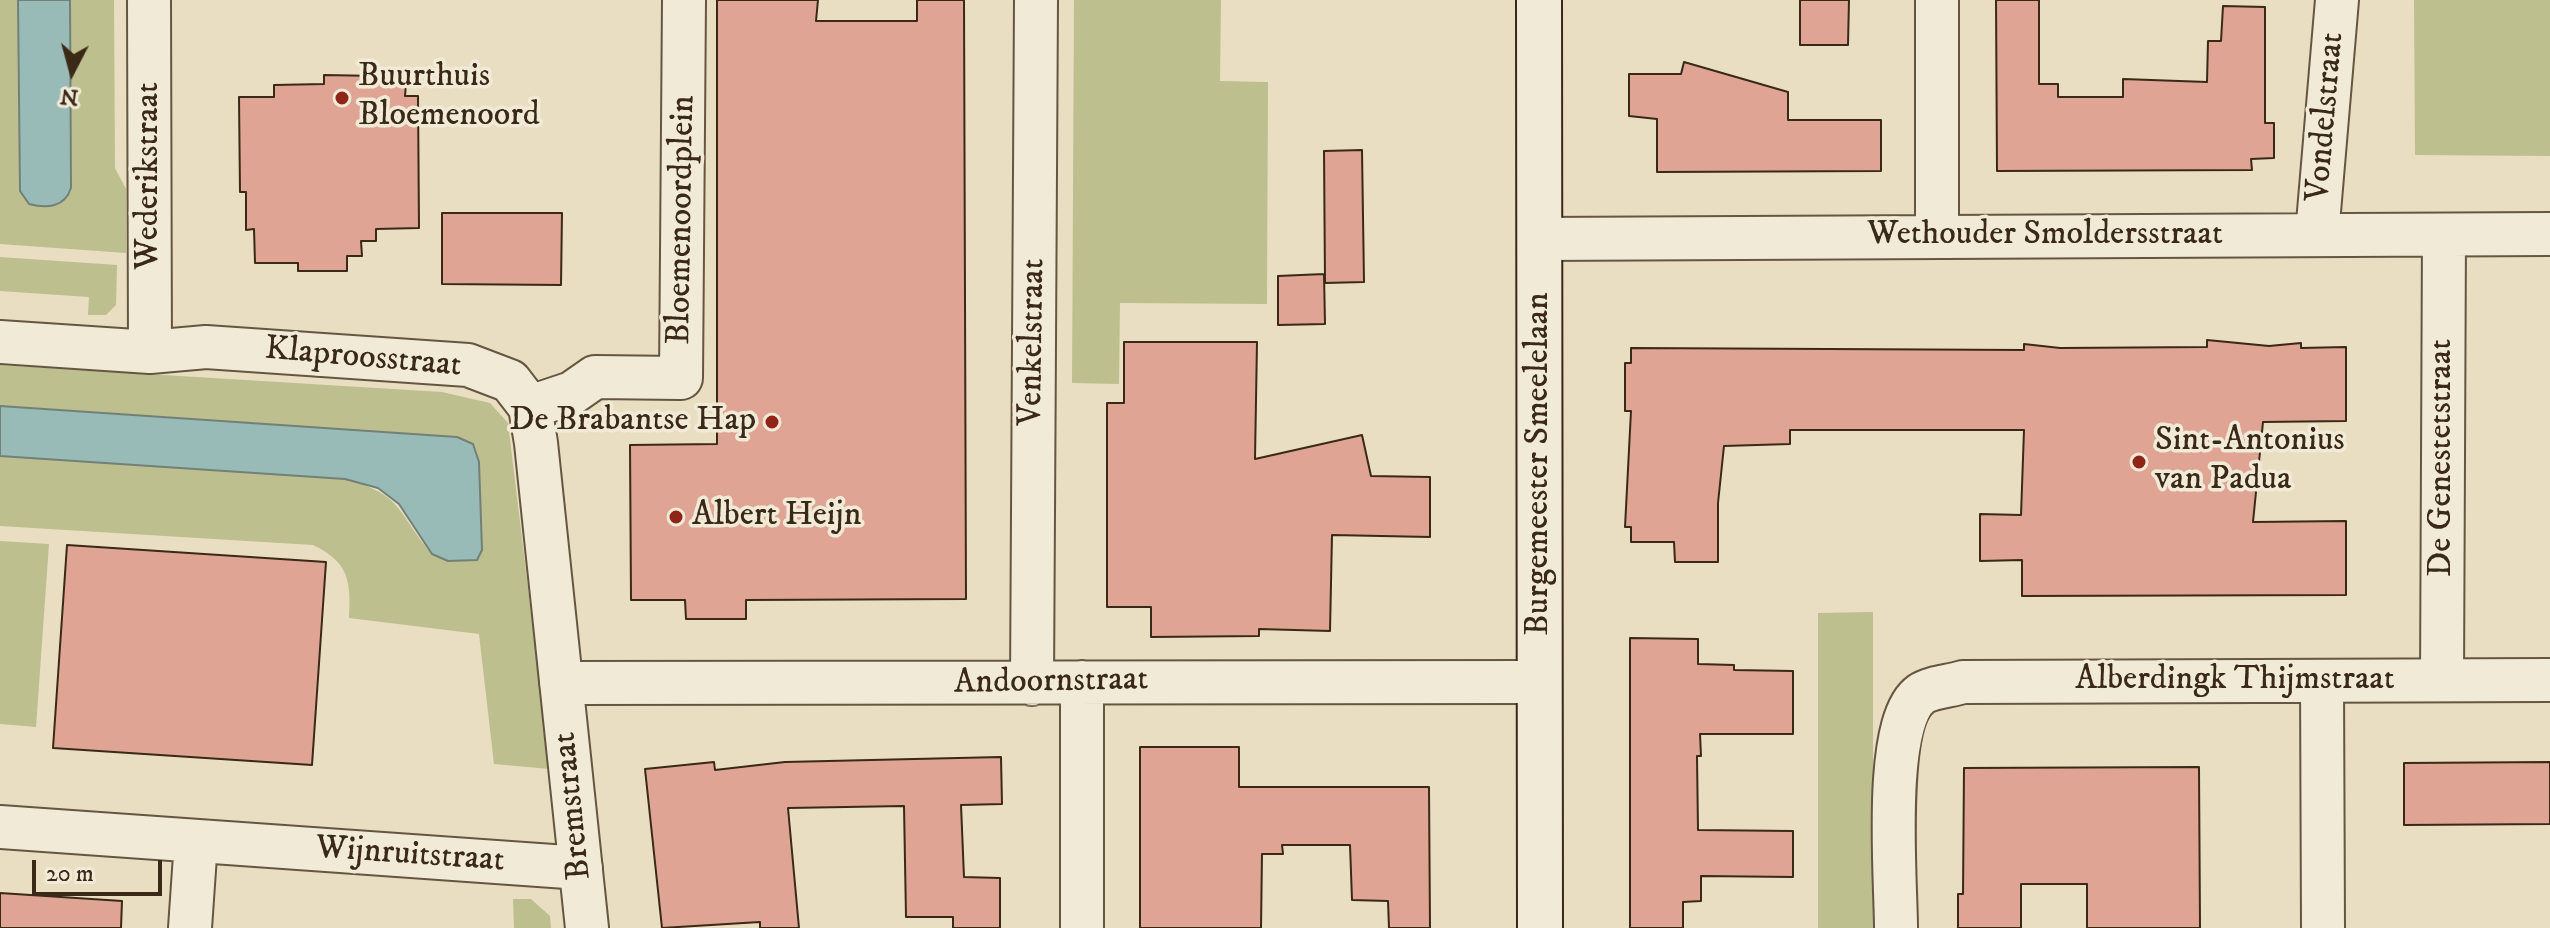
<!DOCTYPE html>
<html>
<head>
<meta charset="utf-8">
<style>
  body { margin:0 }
  #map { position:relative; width:2550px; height:928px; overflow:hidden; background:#e9dec1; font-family:"IM FELL DW Pica",serif }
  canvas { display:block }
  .north { position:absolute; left:32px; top:32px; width:80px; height:80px; -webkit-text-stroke:6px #f1ead7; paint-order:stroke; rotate:186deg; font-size:22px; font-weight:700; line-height:32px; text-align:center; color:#392916 }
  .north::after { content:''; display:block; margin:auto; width:28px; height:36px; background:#392916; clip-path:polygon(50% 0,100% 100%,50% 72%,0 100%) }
  .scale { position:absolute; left:32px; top:860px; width:130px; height:36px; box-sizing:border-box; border:4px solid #392916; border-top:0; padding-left:10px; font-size:24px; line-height:28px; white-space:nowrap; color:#392916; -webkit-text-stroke:6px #f1ead7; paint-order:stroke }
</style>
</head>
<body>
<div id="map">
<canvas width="2550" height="928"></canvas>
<div class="north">N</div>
<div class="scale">20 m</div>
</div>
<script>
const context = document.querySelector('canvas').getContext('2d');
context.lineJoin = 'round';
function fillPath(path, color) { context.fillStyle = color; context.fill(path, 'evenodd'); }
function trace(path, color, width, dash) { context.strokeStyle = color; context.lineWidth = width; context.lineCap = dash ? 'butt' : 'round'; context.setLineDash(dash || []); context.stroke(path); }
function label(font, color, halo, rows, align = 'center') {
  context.font = font + ' "IM FELL DW Pica",serif'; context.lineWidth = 7; context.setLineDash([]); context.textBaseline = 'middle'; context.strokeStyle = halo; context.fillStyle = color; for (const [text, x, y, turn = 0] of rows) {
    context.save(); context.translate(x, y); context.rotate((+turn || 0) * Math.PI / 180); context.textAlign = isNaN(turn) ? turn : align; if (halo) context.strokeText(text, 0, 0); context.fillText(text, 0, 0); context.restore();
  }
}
fillPath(new Path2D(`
  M 0,0 L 18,0 L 20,191 L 71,192 L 70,0 L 114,0 L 115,168 L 126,189 L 126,253 L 0,244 Z
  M 1074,0 L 1221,0 L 1220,81 L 1268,82 L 1267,304 L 1120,303 L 1119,384 L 1072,383 Z
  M 2414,0 L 2550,0 L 2550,156 L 2415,155 Z
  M 0,257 L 117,265 L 116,305 L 106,315 L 88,315 L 89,297 L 0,291 Z
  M 0,365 L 442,392 L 490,403 L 508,423 L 550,769 L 494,764 L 479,634 L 349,618 C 351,581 349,562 313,545 L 0,526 L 0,456 L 345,479 C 404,495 396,512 432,554 L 477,560 L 482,550 L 479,462 L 473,444 L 457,437 L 0,406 Z
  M 0,541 L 49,544 L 36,727 L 0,724 Z
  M 1873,612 L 1873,928 L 1818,928 L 1818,613 Z
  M 513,899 L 531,899 L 550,916 L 551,928 L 514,928 Z`), '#bdbf8e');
const water = new Path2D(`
  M 18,0 L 70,0 L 71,188 C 65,207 47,209 29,204 L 20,191 Z
  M 0,406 L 457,437 L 473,444 L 479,462 L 482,550 L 477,560 L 448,561 L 432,554 L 399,504 L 378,488 L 345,479 L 0,456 Z`);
fillPath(water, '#98bbb7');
trace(water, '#728177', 2);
const building = new Path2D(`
  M 717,0 L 818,0 L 816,21 L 917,21 L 917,0 L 964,0 L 966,599 L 746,600 L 746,619 L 686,619 L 685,600 L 631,600 L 630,445 L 717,444 Z
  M 1800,0 L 1849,0 L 1848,45 L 1800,45 Z
  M 1996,0 L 2039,0 L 2039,84 L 2058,84 L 2058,97 L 2123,97 L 2123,79 L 2207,82 L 2208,41 L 2221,41 L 2223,6 L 2265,7 L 2265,123 L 2274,123 L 2274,158 L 2251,159 L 2252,170 L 1997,171 Z
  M 1684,62 L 1788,92 L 1788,120 L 1881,120 L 1881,171 L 1657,172 L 1657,119 L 1629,116 L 1629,74 L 1681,74 Z
  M 324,75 L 378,76 L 378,84 L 406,84 L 405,96 L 418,96 L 419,228 L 376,229 L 376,241 L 361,241 L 362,256 L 347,256 L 347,271 L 298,271 L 298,263 L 255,263 L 254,229 L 246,230 L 246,192 L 240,192 L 239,97 L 274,97 L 274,85 L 324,84 Z
  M 1362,150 L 1364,282 L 1325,283 L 1324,151 Z
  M 442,213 L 562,213 L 561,285 L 442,284 Z
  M 1324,274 L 1325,324 L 1278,325 L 1278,276 Z
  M 2207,340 L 2269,346 L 2301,343 L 2301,348 L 2346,347 L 2346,421 L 2263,422 L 2253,522 L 2346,521 L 2346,595 L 2022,596 L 2022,560 L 1980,561 L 1980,514 L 2021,515 L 2024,430 L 1790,430 L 1790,444 L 1724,446 L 1718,503 L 1718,562 L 1675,562 L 1674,542 L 1631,542 L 1631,527 L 1625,527 L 1631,411 L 1625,411 L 1625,363 L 1631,363 L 1631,348 L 2024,350 L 2024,344 L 2060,348 L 2207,347 Z
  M 1124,342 L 1257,342 L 1255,459 L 1362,435 L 1371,476 L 1430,477 L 1430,537 L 1332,535 L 1330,631 L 1259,629 L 1259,636 L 1151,637 L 1151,607 L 1107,607 L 1107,403 L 1124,403 Z
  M 67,545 L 326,562 L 312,765 L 53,748 Z
  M 1630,638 L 1698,639 L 1698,664 L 1734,665 L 1734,670 L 1793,671 L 1793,734 L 1700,734 L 1701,756 L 1697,756 L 1698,830 L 1793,831 L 1793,877 L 1701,876 L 1701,901 L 1683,902 L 1683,928 L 1630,928 Z
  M 1140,747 L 1239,747 L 1239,787 L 1429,787 L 1430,928 L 1389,928 L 1388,901 L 1352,900 L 1350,845 L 1282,845 L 1283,854 L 1262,854 L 1261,928 L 1140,928 Z
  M 1001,757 L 1002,804 L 961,805 L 964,877 L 1000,878 L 1000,928 L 953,928 L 953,917 L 906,917 L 904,806 L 788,808 L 799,928 L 760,928 L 760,922 L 662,928 L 645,769 L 714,762 L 715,770 L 785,762 Z
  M 2550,762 L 2550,824 L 2404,825 L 2404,763 Z
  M 2199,767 L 2200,928 L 2087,928 L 2087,884 L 2021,884 L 2021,928 L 1958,928 L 1958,894 L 1963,894 L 1964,768 Z
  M 0,893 L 122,901 L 121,928 L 0,928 Z`);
fillPath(building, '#dfa494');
trace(building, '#392916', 2);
const street = new Path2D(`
  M 149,0 L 150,352
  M 1937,0 L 1937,237
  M 2317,235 L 2337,0
  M 1539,239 L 2550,234
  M 0,342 L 150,352 L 206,347 L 468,365 L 510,381 L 530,407 L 536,443 L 587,928
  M 530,407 L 572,393 L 595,377 L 681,378 L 684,0
  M 2442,680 L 2444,235
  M 2322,681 L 2323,928
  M 1082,682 L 1082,928
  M 561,683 L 1540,682
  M 1032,684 L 1036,0
  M 0,827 L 581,868
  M 190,928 L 196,841
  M 1896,928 C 1896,880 1882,722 1921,694 C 1931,687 1951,686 1963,682 L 2550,680`);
const secondary = new Path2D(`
  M 1539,0 L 1540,928`);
trace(street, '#655641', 46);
trace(secondary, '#392916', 48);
trace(street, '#f1ead7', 42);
trace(secondary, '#f1ead7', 44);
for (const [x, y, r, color] of [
  [342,98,8,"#8f2418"],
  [772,422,8,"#8f2418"],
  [2139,462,8,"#8f2418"],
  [676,517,8,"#8f2418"]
]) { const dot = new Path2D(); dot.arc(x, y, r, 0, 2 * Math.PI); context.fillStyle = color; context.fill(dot); trace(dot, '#f1ead7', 3); }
label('34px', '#392916', '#f1ead7', [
  ["Buurthuis",358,78],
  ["Bloemenoord",358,117],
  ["De Brabantse Hap",756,422,"right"],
  ["Sint-Antonius",2155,442],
  ["van Padua",2155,481],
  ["Albert Heijn",692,517]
], 'left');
label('34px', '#392916', '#f1ead7', [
  ["Vondelstraat",2327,117,-85],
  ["Wederikstraat",150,176,-90],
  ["Bloemenoordplein",683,220,-89],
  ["Wethouder Smoldersstraat",2045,236],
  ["Venkelstraat",1034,342,-89],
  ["Klaproosstraat",363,359,5],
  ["De Genestetstraat",2443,458,-90],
  ["Burgemeester Smeelelaan",1540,464,-90],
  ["Alberdingk Thijmstraat",2235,681],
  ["Andoornstraat",1051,683,-1],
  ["Bremstraat",574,806,-96],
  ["Wijnruitstraat",410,856,4]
]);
</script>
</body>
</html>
